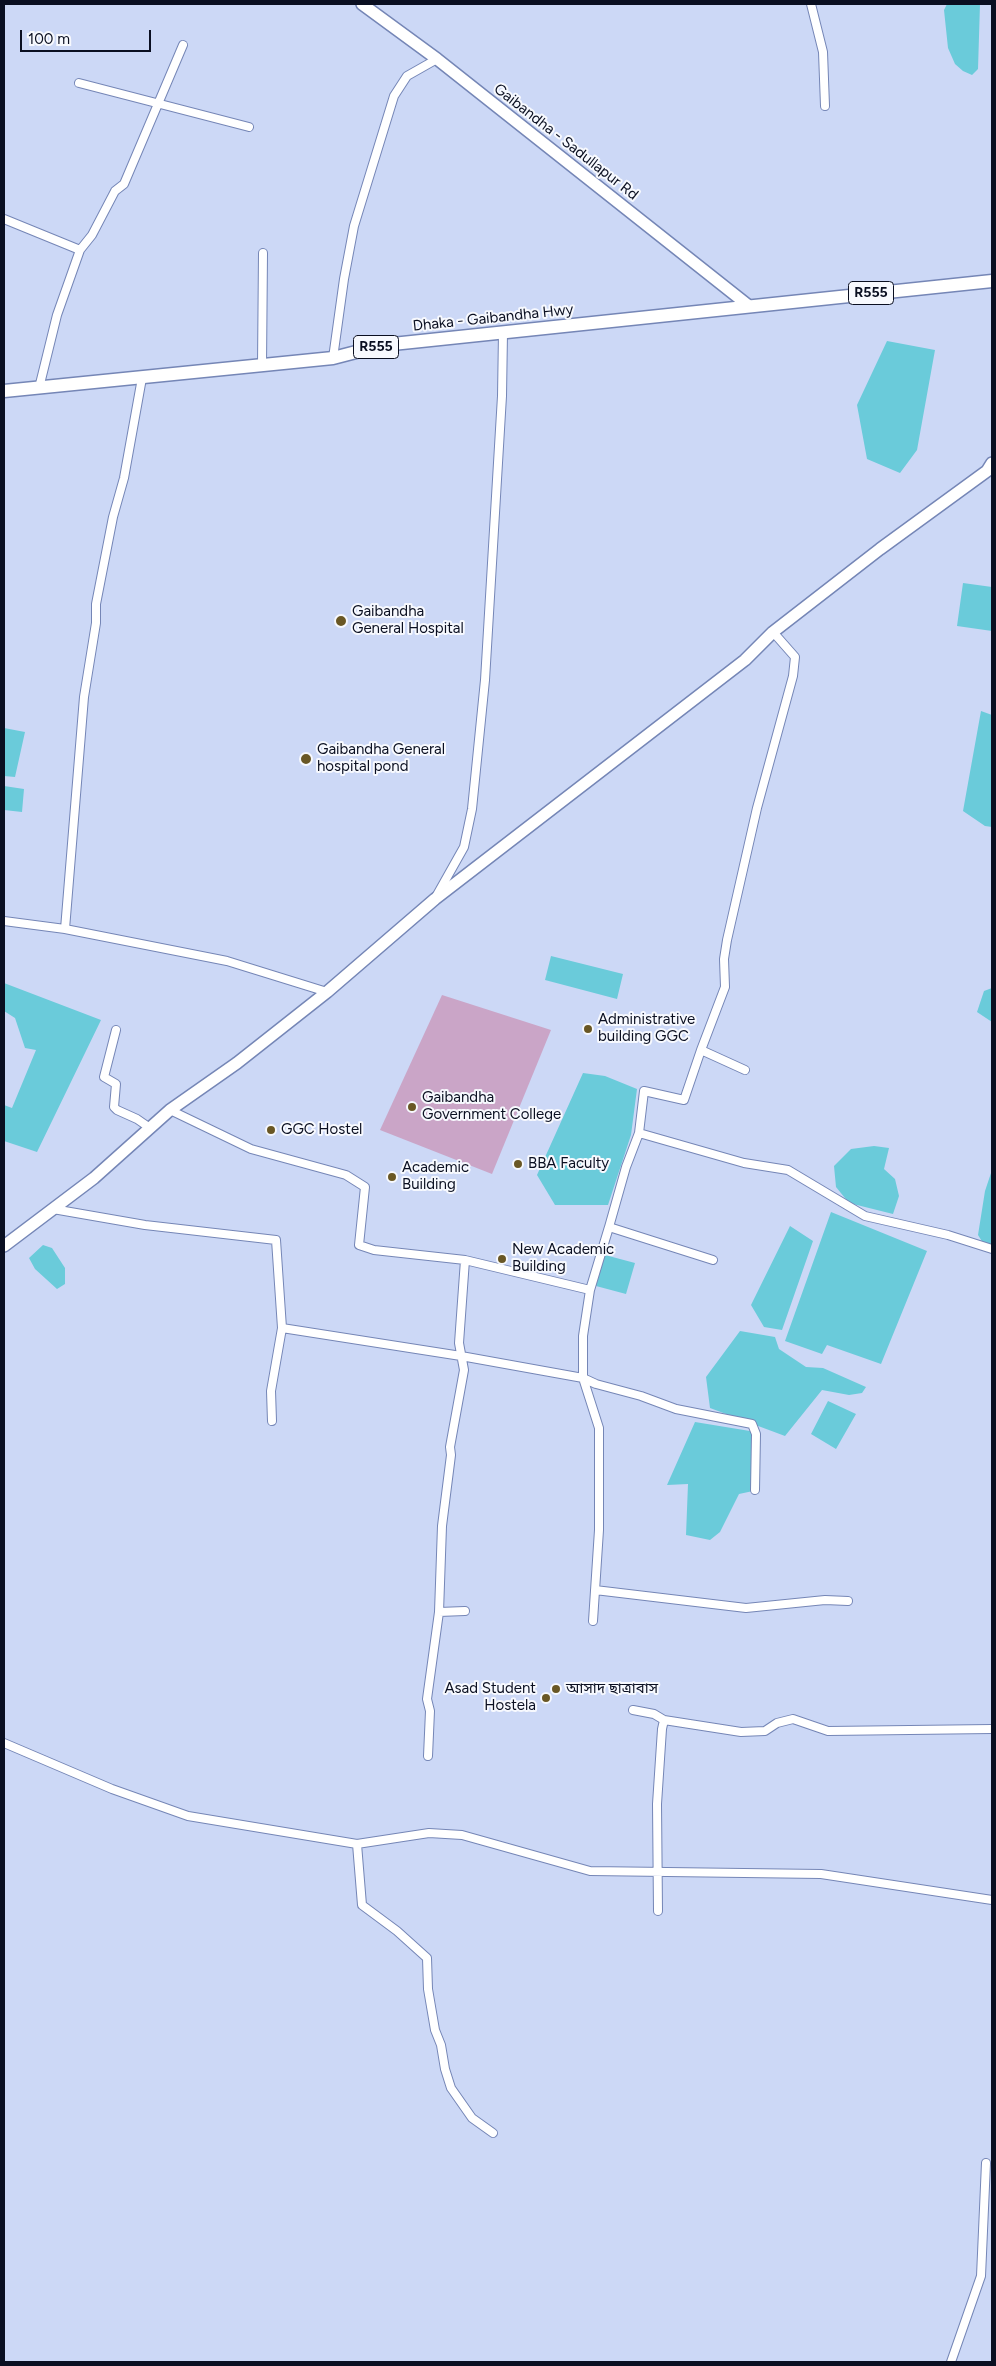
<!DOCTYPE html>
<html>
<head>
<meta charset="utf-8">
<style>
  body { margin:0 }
  #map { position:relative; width:996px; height:2366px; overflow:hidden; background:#ccd8f6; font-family:Figtree,sans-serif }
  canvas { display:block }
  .frame { position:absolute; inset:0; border:5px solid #0a0f21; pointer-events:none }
  .scale { position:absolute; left:20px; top:30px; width:131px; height:22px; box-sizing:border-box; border:2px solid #0a0f21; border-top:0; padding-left:6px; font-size:15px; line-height:18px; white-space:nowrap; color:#0a0f21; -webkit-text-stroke:4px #f7f9fe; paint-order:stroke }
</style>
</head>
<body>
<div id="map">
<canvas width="996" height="2366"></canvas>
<div class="frame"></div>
<div class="scale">100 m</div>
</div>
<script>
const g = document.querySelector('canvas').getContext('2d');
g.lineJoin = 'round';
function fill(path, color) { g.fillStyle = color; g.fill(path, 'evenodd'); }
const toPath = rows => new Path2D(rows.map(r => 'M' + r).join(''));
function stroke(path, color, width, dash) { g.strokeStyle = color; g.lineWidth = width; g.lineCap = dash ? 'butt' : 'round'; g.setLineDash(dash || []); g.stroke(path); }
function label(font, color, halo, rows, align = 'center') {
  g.font = font + ' Figtree,"Noto Sans Bengali",sans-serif'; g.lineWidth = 4; g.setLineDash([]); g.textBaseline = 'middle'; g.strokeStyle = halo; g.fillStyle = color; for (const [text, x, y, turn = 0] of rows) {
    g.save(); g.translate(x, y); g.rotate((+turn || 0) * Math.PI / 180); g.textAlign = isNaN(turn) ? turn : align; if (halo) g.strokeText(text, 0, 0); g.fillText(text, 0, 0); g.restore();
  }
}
fill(toPath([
  [442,995,551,1030,492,1174,380,1130]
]), '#caa5c7');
fill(toPath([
  [947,4,980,4,978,69,972,75,963,71,955,64,948,48,944,10],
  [887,341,935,350,917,450,900,473,867,459,857,405],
  [963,583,992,587,992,631,957,626],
  [981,711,992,715,992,827,985,826,963,811],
  [4,728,25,732,15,777,4,776],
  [4,786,24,789,22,812,4,810],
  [551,956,623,974,617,999,545,980],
  [4,983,101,1020,37,1152,4,1141,4,1105,12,1108,36,1050,25,1048,15,1018,4,1011],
  [992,988,992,1022,977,1012,984,991],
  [583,1073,605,1076,637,1089,631,1135,608,1205,555,1205,537,1175],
  [874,1146,889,1148,884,1169,895,1179,899,1196,893,1214,849,1203,836,1187,834,1166,851,1149],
  [992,1170,992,1245,983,1243,978,1235,985,1191],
  [831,1212,927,1251,881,1364,827,1345,822,1354,785,1341],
  [790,1226,813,1241,782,1330,764,1327,751,1305],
  [43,1245,52,1248,65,1268,65,1284,57,1289,35,1269,29,1258],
  [605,1255,635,1263,626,1294,596,1286],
  [740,1331,775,1337,779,1349,806,1367,823,1368,866,1387,862,1393,849,1395,822,1390,785,1436,710,1408,706,1377],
  [828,1401,856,1414,836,1449,811,1434],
  [695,1422,756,1432,753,1491,739,1494,720,1532,710,1540,686,1535,688,1484,667,1485]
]), '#6acbda');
const minor = toPath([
  [811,4,823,52,825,106],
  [79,83,249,127],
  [4,219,80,250],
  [333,358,344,279,354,226,394,96,407,76,437,59],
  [262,365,263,253],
  [39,388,57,315,80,250,92,235,115,191,124,184,183,45],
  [437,895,464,847,472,809,485,680,502,396,503,333],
  [4,921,65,929,227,961,327,992],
  [65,929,84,697,96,623,96,604,113,517,124,478,142,378],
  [116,1030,104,1077,116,1084,114,1107,117,1110,137,1119,150,1128],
  [745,1070,701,1050,725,987,724,959,727,940,757,808,793,676,795,657,773,632],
  [170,1110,251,1149,346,1175,365,1187,359,1245,374,1250,465,1260,590,1290],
  [639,1133,744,1163,788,1170,865,1216,948,1235,992,1249],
  [53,1209,145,1225,276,1240,282,1328,271,1391,272,1421],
  [609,1227,626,1167,639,1133,644,1091,684,1100,701,1050],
  [713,1260,609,1227,590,1290,583,1336,583,1378,596,1384,641,1396,676,1409,752,1424,756,1434,755,1490],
  [282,1328,461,1356,583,1378,599,1428,599,1530,593,1621],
  [595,1590,746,1608,825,1600,848,1601],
  [439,1612,465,1611],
  [633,1710,654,1714,664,1720,741,1732,765,1731,777,1723,793,1719,828,1731,992,1729],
  [4,1743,112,1789,188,1816,357,1844,429,1833,462,1835,590,1871,821,1874,992,1900],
  [428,1756,430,1711,427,1699,439,1612,442,1526,451,1455,450,1447,464,1370,459,1343,465,1260],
  [357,1844,362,1905,397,1931,427,1958,428,1989,435,2030,441,2045,445,2069,451,2088,472,2118,493,2133],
  [658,1911,657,1804,662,1729,664,1720],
  [951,2362,981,2276,986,2163]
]);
const secondary = toPath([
  [362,4,437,59,749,306],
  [4,1246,94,1178,170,1110,237,1063,327,992,435,899,745,660,773,632,880,549,987,471,992,463]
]);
const primary = toPath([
  [4,391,333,358,383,345,992,281]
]);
stroke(minor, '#7586b6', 10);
stroke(secondary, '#7586b6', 14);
stroke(primary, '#7586b6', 15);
stroke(minor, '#fff', 8);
stroke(secondary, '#fff', 11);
stroke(primary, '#fff', 12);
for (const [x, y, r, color] of [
  [341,621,6,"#695725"],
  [306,759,6,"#695725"],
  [588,1029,5,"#695725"],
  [412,1107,5,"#695725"],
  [271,1130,5,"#695725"],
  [518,1164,5,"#695725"],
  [392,1177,5,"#695725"],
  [502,1259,5,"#695725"],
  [556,1689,5,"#695725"],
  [546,1698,5,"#695725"]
]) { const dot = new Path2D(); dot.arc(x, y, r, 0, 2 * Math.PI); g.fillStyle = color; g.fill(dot); stroke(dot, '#f7f9fe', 2); }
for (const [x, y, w] of [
  [871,293,45],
  [376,347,45]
]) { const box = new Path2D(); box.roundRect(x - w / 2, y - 11.5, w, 23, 4); g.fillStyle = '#f7f9fe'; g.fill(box); stroke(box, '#0a0f21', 1); }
label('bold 14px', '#0a0f21', null, [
  ["R555",871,293],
  ["R555",376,347]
]);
label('15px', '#0a0f21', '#f7f9fe', [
  ["Gaibandha - Sadullapur Rd",566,142,38],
  ["Dhaka - Gaibandha Hwy",493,318,-6]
]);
label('15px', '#0a0f21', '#f7f9fe', [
  ["Gaibandha",352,612],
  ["General Hospital",352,629],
  ["Gaibandha General",317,750],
  ["hospital pond",317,767],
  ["Administrative",598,1020],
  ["building GGC",598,1037],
  ["Gaibandha",422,1098],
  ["Government College",422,1115],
  ["GGC Hostel",281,1130],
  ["BBA Faculty",528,1164],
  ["Academic",402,1168],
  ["Building",402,1185],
  ["New Academic",512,1250],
  ["Building",512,1267],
  ["Asad Student",536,1689,"right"],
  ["Hostela",536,1706,"right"],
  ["আসাদ ছাত্রাবাস",566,1689]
], 'left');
</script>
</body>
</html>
